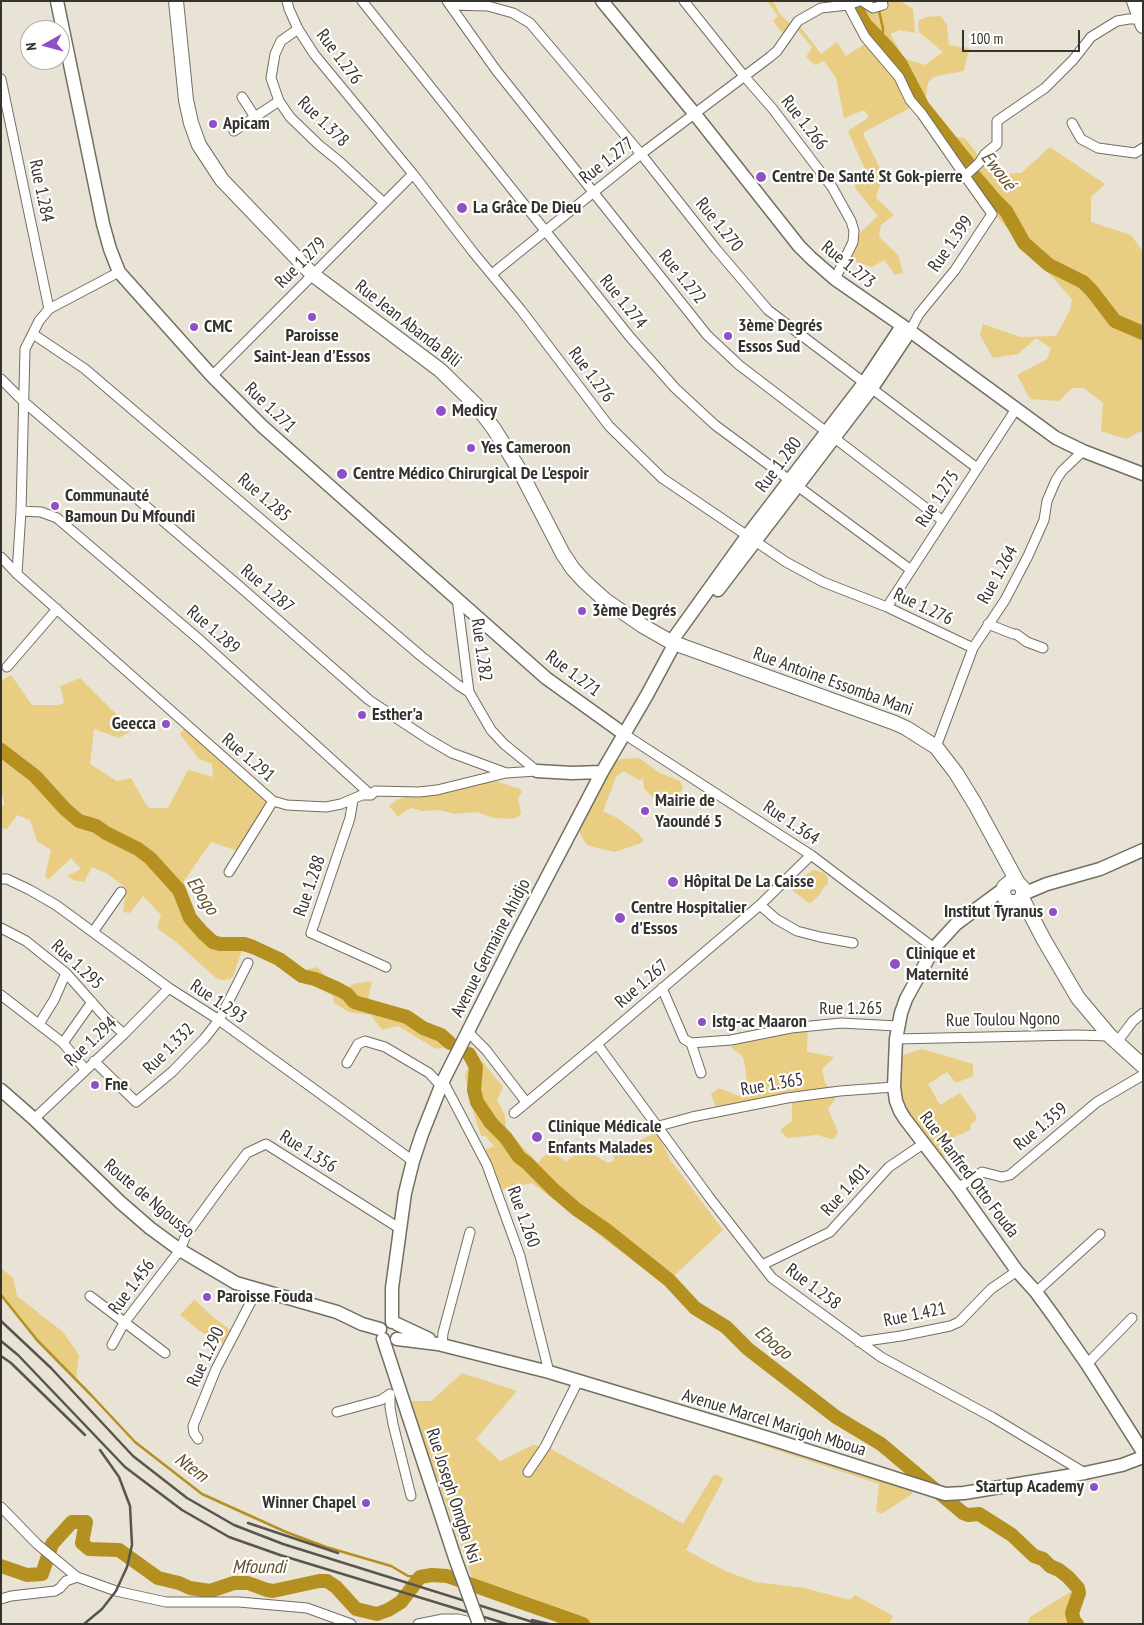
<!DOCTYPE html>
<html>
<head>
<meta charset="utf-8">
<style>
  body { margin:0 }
  #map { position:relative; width:1144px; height:1625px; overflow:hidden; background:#e8e3d5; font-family:"PT Sans Narrow",sans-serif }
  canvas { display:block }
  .frame { position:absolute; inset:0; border:2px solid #35332e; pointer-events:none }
  .north { position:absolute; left:20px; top:20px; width:50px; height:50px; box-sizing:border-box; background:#fff; border:1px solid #aeadab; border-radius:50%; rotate:263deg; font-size:14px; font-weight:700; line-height:20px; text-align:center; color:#35332e }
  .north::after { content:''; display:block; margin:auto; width:18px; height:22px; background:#8f50c6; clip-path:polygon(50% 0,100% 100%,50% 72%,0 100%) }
  .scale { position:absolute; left:962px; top:30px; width:118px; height:22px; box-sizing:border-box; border:2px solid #35332e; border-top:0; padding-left:6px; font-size:15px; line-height:18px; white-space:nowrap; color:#35332e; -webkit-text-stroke:4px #fff; paint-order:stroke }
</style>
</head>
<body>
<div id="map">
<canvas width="1144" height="1625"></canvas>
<div class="frame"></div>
<div class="north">N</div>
<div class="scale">100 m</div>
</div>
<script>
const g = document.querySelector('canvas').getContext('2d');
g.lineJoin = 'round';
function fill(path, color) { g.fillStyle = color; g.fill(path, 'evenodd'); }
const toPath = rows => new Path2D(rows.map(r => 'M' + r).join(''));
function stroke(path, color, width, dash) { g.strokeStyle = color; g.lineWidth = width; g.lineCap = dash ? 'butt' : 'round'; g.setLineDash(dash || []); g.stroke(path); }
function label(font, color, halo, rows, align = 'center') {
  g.font = font + ' "PT Sans Narrow",sans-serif'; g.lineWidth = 4.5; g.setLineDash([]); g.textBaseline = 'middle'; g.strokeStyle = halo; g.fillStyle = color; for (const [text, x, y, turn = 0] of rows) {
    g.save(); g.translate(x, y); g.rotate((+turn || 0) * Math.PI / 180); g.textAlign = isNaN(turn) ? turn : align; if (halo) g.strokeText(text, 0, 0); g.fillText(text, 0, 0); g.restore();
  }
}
fill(toPath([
  [767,1,773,1,780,14,791,25,796,21,821,54,837,42,846,56,869,41,849,2,824,5,823,1,900,1,913,9,915,33,900,30,890,34,905,59,925,65,943,52,919,32,918,21,926,17,941,16,947,25,949,45,969,48,964,71,933,77,928,83,925,104,952,137,965,138,993,175,1021,173,1050,147,1105,184,1091,197,1091,222,1131,235,1143,252,1143,433,1141,431,1126,439,1101,431,1103,403,1084,388,1072,388,1059,401,1030,399,1017,375,1047,359,1051,348,1036,338,1018,354,993,358,980,335,983,324,1020,337,1056,336,1070,310,1072,299,997,217,992,208,912,107,864,132,864,136,883,174,876,198,894,215,881,225,879,235,880,238,898,255,903,273,895,275,884,260,872,267,853,261,850,268,845,271,860,233,878,216,855,188,856,177,867,174,848,131,869,117,864,110,844,118,836,78,824,61,815,65,806,57,812,47,797,29,784,35,773,21,778,16],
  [11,675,32,705,57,705,64,703,60,686,80,678,114,712,134,729,119,738,94,729,90,764,117,781,131,778,147,806,150,808,168,808,188,770,213,777,212,764,199,759,180,734,184,729,190,733,271,802,272,813,270,816,238,851,211,842,184,881,188,904,214,940,252,942,267,948,302,971,317,967,332,983,348,988,353,984,372,981,368,998,412,1019,436,1028,447,1047,436,1049,398,1026,382,1030,371,1015,349,1012,334,1003,333,996,254,952,242,951,233,976,230,979,223,980,216,978,176,942,157,928,161,915,143,896,130,913,123,912,126,888,108,874,92,867,84,882,73,880,67,876,81,869,71,858,48,880,45,876,51,850,37,841,30,820,17,815,7,829,1,828,1,807,4,805,4,802,1,789,1,681],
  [639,758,660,773,680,781,683,787,682,790,671,804,667,804,667,800,655,799,644,789,643,779,639,780,624,771,616,777,603,811,619,819,639,834,643,840,641,843,615,852,589,846,584,841,576,825,606,775,618,760,621,759],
  [496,781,520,789,522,792,518,799,521,813,519,816,512,819,494,818,477,812,455,814,440,810,422,811,412,808,405,811,398,817,389,806,395,801,408,796,409,797,437,795,450,789],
  [814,870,824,873,828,878,828,884,824,887,819,895,812,902,809,903,792,890,806,875],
  [798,1021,808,1023,807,1052,834,1057,822,1069,825,1083,837,1096,828,1109,838,1132,835,1138,831,1139,817,1135,788,1138,782,1133,781,1129,792,1121,792,1102,785,1094,716,1107,711,1094,719,1088,739,1096,748,1090,744,1060,742,1056,731,1047,734,1044,767,1028,791,1028,794,1022],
  [922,1049,973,1064,973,1076,956,1083,947,1072,928,1084,940,1105,960,1093,976,1115,976,1120,971,1124,970,1130,950,1139,954,1151,941,1160,903,1112,898,1093,900,1056],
  [473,1050,503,1087,497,1100,505,1115,506,1130,538,1163,550,1149,566,1162,582,1148,608,1163,615,1160,612,1154,657,1132,671,1161,723,1230,664,1285,532,1183,502,1190,485,1150,494,1146,485,1136,481,1136,474,1114,465,1076],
  [1,1268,13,1278,17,1296,63,1332,79,1355,76,1379,37,1340,1,1295],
  [193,1298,213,1317,232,1331,224,1344,200,1331,180,1315,194,1300],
  [462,1373,517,1391,476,1439,500,1461,533,1445,548,1447,683,1524,714,1474,724,1478,686,1550,725,1571,755,1582,804,1588,850,1600,855,1595,893,1616,889,1624,583,1624,475,1586,410,1401,431,1401],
  [628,1401,918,1482,911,1495,881,1514,876,1511,879,1484],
  [1070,1592,1076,1594,1073,1601,1070,1615,1073,1624,1027,1624,1030,1617]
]), '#e9cd82');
stroke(toPath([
  [877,1,883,29,882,41],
  [1,1295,37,1340,92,1396,135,1442,202,1494,286,1532,326,1547,391,1566,408,1576,420,1577]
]), '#b49020', 2.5);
stroke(toPath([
  [852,1,865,24,888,48,900,63,923,107,968,163,971,172,996,201,1006,211,1024,243,1049,265,1083,282,1092,291,1115,321,1143,333],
  [1,750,35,776,65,809,79,821,96,826,106,833,138,849,150,858,179,890,190,918,203,933,213,942,220,944,244,944,253,947,279,959,302,976,315,979,338,989,347,994,354,1002,407,1017,423,1028,441,1035,450,1043],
  [469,1054,476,1067,474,1090,477,1102,491,1123,506,1138,519,1157,527,1163,554,1190,576,1209,605,1229,669,1280,695,1308,726,1327,748,1349,836,1417,881,1444,963,1513,968,1515,979,1514,1012,1535,1034,1556,1043,1559,1050,1566,1059,1570,1068,1577,1078,1588,1079,1593,1072,1613,1074,1621,1077,1624],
  [1,1566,27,1575,42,1574,52,1544,72,1522,86,1522,82,1543,89,1549,119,1550,158,1578,179,1583,190,1588,210,1591,234,1583,248,1583,267,1590,273,1591,319,1581,327,1581,336,1587,356,1609,377,1614,388,1610,401,1602,420,1577,432,1575,447,1576,583,1624]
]), '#b49020', 14);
const street = toPath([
  [287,1,289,9,298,29,314,54,413,174,473,252,521,310,609,426,662,478,786,562,823,582,887,607,973,648],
  [362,1,630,337,675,388,715,425,911,570],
  [447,1,496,70,707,335,739,365,943,521],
  [684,1,744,76,772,108,832,187,851,221,854,231,853,242,835,279],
  [862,1,873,8,883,5,882,1],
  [450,5,488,6,513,13,530,23,641,154,716,249,768,310,977,468],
  [848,5,865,37,899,77,910,100,922,114,965,176],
  [298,29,281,41,275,54,271,78,279,101,290,117,319,145,340,162,384,203],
  [1,79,49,309],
  [242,97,255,117],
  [1072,123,1081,139,1098,148,1135,153,1143,148],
  [234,131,279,101],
  [492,274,641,154,770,57,777,51,798,21,821,8,848,5,859,1],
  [910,331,919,314,955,270,992,214,965,176,979,163,985,154,997,144,997,121,1045,88,1073,60,1091,37,1117,21,1129,19,1140,19],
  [33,334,85,369,421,656,458,685,469,692],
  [212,376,413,174],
  [1,379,24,402,238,585,369,700,428,739,452,753,506,773],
  [21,511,41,512,57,518,201,641,371,795],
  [1,557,17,574,273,801,287,805,326,807,341,804,362,795,371,795,375,791,419,792,437,790,506,773,537,771],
  [17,574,21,511,25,349,39,321,49,309,119,272],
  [457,598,469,692,491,730,504,744,537,771],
  [887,607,1016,409],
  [988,624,1013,634,1016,634,1027,642,1043,648],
  [7,667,57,609],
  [624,734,811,855,934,948],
  [936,747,973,648,1005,600,1028,556,1044,520,1047,501,1056,480,1062,471,1083,451],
  [353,800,350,818,311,933,386,967],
  [229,872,273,801],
  [1,879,7,879,30,890,56,905,169,988,219,1020,413,1161],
  [760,905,776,919,797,931,820,937,853,943],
  [1,928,26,941,66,973,105,1017,124,1034],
  [93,932,121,892],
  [662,988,684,1039,691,1043,731,1040,791,1028,841,1023,897,1026],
  [1,995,63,1043,85,1069],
  [39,1024,54,1000,66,973],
  [468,1032,486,1050,526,1102],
  [896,1039,1076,1035,1110,1036],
  [1117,1042,1133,1021,1143,1013],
  [63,1043,92,1002],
  [691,1043,701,1073],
  [597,1044,709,1197,772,1278,881,1357,992,1417,1085,1473],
  [94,1061,136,1102,172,1072,204,1039,219,1020,248,963],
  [347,1063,358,1044,365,1041,385,1047,429,1073,441,1086],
  [443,1081,487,1165,520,1256,549,1372],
  [514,1113,597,1044,760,905,811,855],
  [34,1119,124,1034,169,988],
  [659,1126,692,1117,787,1098,840,1091,894,1087],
  [958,1188,982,1172,1002,1177,1010,1175,1097,1102,1143,1075],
  [762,1265,830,1232,889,1167,923,1144],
  [1036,1292,1100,1234],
  [90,1296,165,1353],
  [859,1342,901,1336,950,1326,959,1322,991,1289,1017,1271],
  [112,1345,124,1323,180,1250,186,1235,221,1187,247,1153,266,1144,399,1228],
  [442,1345,443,1333,470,1232],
  [1087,1364,1132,1318],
  [390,1394,390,1407,393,1424,411,1496],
  [337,1412,381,1400,390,1394],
  [198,1439,194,1433,193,1426,216,1369,257,1290],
  [528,1472,545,1447,578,1381],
  [1,1507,37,1544,77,1577,116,1591,166,1602,239,1602,307,1608,351,1624],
  [1,1599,11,1596,55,1591,60,1588,66,1581,77,1577],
  [418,1624,443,1619,458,1619,479,1624]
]);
const secondary = toPath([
  [57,1,103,224,110,249,119,272,212,376,262,426,546,678,624,734],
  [602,1,694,113,799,246,811,258,835,279,910,331,1056,438,1083,451,1143,474],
  [718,590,872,388,910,331],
  [671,642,747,536,864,383,902,326],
  [537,771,572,773,602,772],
  [1002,890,956,924,934,948,906,999,901,1013,896,1039,894,1087,896,1101,900,1111,905,1119,958,1188,1017,1271,1036,1292,1055,1318,1087,1364,1143,1452],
  [1023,894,1047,884,1100,869,1143,850],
  [1,1090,34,1119,120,1202,150,1228,180,1250,236,1283,337,1312,362,1324,380,1329],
  [392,1322,392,1288,405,1193,413,1161,422,1134,443,1081,513,942,602,772,647,695,675,643],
  [397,1324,429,1339],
  [383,1339,455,1558],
  [397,1339,438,1344,549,1372,768,1438,945,1494,964,1493,1085,1473,1122,1465,1143,1457]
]);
const primary = toPath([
  [176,1,186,100,191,123,199,145,222,180,312,274,440,370,476,405,494,429,520,471,563,554,573,569,585,582,605,600,643,626,671,642,895,723,906,728,936,747,956,773,975,804,1018,883,1023,888,1023,894,1020,901,1016,902,1009,902,1006,900,1003,894,1004,887,1010,882,1018,883],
  [1134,1,1143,26],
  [1022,898,1044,940,1078,998,1110,1036,1143,1066]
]);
stroke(street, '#736e62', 11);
stroke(secondary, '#736e62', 15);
stroke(primary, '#736e62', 16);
stroke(street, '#fff', 9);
stroke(secondary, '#fff', 12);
stroke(primary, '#fff', 14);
stroke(toPath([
  [1,1321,51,1368,133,1456,187,1498,234,1525,283,1544,539,1624],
  [1,1341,18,1355,125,1467,182,1510,229,1537,280,1555,507,1624],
  [1,1356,11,1363,85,1435],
  [248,1523,338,1553],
  [532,1620,549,1624],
  [84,1624,102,1609,116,1591,127,1567,132,1545,130,1506,119,1477,100,1450]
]), '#57554e', 2.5);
const secondaryBridge = toPath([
  [455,1558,479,1624]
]);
stroke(secondaryBridge, '#736e62', 15, []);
stroke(secondaryBridge, '#fff', 12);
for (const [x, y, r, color] of [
  [213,124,5,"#8f50c6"],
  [761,177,6,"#8f50c6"],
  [462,208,6,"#8f50c6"],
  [312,317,5,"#8f50c6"],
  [194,327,5,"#8f50c6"],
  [728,336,5,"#8f50c6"],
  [441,411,6,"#8f50c6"],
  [471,448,5,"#8f50c6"],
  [342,474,6,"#8f50c6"],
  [55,506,5,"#8f50c6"],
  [582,611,5,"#8f50c6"],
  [362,715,5,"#8f50c6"],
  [166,724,5,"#8f50c6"],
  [645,811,5,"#8f50c6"],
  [673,882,6,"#8f50c6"],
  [1053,912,5,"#8f50c6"],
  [620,918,6,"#8f50c6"],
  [895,964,6,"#8f50c6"],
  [702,1022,5,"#8f50c6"],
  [95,1085,5,"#8f50c6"],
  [537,1137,6,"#8f50c6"],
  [207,1297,5,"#8f50c6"],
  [1094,1487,5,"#8f50c6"],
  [366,1503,5,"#8f50c6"]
]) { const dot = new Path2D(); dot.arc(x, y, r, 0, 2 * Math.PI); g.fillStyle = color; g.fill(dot); stroke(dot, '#fff', 2); }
label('18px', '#35332e', '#fff', [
  ["Rue 1.276",339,57,53],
  ["Rue 1.378",323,122,44],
  ["Rue 1.266",804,123,52],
  ["Rue 1.277",607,161,-38],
  ["Rue 1.284",41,191,78],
  ["Rue 1.270",719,225,51],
  ["Rue 1.399",951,244,-55],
  ["Rue 1.279",301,263,-45],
  ["Rue 1.273",848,265,39],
  ["Rue 1.272",682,277,51],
  ["Rue 1.274",623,302,51],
  ["Rue Jean Abanda Bili",408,324,38],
  ["Rue 1.276",591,375,53],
  ["Rue 1.271",270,408,44],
  ["Rue 1.280",779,465,-53],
  ["Rue 1.285",264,498,41],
  ["Rue 1.275",938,499,-57],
  ["Rue 1.264",998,575,-61],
  ["Rue 1.287",267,589,41],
  ["Rue 1.276",923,607,25],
  ["Rue 1.289",213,630,41],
  ["Rue 1.282",481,650,82],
  ["Rue 1.271",573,674,37],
  ["Rue Antoine Essomba Mani",833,682,20],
  ["Rue 1.291",248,758,41],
  ["Rue 1.364",791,823,34],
  ["Rue 1.288",310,886,-71],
  ["Avenue Germaine Ahidjo",491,948,-63],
  ["Rue 1.295",77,965,43],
  ["Rue 1.267",642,984,-41],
  ["Rue 1.293",218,1002,34],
  ["Rue 1.265",851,1009],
  ["Rue Toulou Ngono",1003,1020,-1],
  ["Rue 1.294",91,1042,-43],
  ["Rue 1.332",169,1049,-45],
  ["Rue 1.365",772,1085,-10],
  ["Rue 1.359",1041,1127,-40],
  ["Rue 1.356",308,1152,32],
  ["Rue Manfred Otto Fouda",969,1175,53],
  ["Rue 1.401",846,1190,-48],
  ["Route de Ngousso",149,1199,40],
  ["Rue 1.260",523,1217,70],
  ["Rue 1.456",132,1287,-53],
  ["Rue 1.258",813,1287,37],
  ["Rue 1.421",915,1315,-12],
  ["Rue 1.290",206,1357,-65],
  ["Avenue Marcel Marigoh Mboua",774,1423,17],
  ["Rue Joseph Omgba Nsi",453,1496,72]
]);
label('bold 18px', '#35332e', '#fff', [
  ["Apicam",223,124],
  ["Centre De Santé St Gok-pierre",772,177],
  ["La Grâce De Dieu",473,208],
  ["3ème Degrés",738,326],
  ["Essos Sud",738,347],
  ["CMC",204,327],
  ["Paroisse",312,336,"center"],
  ["Saint-Jean d'Essos",312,357,"center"],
  ["Medicy",452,411],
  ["Yes Cameroon",481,448],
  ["Centre Médico Chirurgical De L'espoir",353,474],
  ["Communauté",65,496],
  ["Bamoun Du Mfoundi",65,517],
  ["3ème Degrés",592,611],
  ["Esther'a",372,715],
  ["Geecca",156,724,"right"],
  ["Mairie de",655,801],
  ["Yaoundé 5",655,822],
  ["Hôpital De La Caisse",684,882],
  ["Centre Hospitalier",631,908],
  ["d'Essos",631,929],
  ["Institut Tyranus",1043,912,"right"],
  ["Clinique et",906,954],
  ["Maternité",906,975],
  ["Istg-ac Maaron",712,1022],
  ["Fne",105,1085],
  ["Clinique Médicale",548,1127],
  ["Enfants Malades",548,1148],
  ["Paroisse Fouda",217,1297],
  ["Startup Academy",1084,1487,"right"],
  ["Winner Chapel",356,1503,"right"]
], 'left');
label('italic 19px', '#615127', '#fff', [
  ["Ewoué",998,171,52],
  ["Ebogo",202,896,57],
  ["Ebogo",773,1343,40],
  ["Ntem",191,1468,37],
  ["Mfoundi",259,1568]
]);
</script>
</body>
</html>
